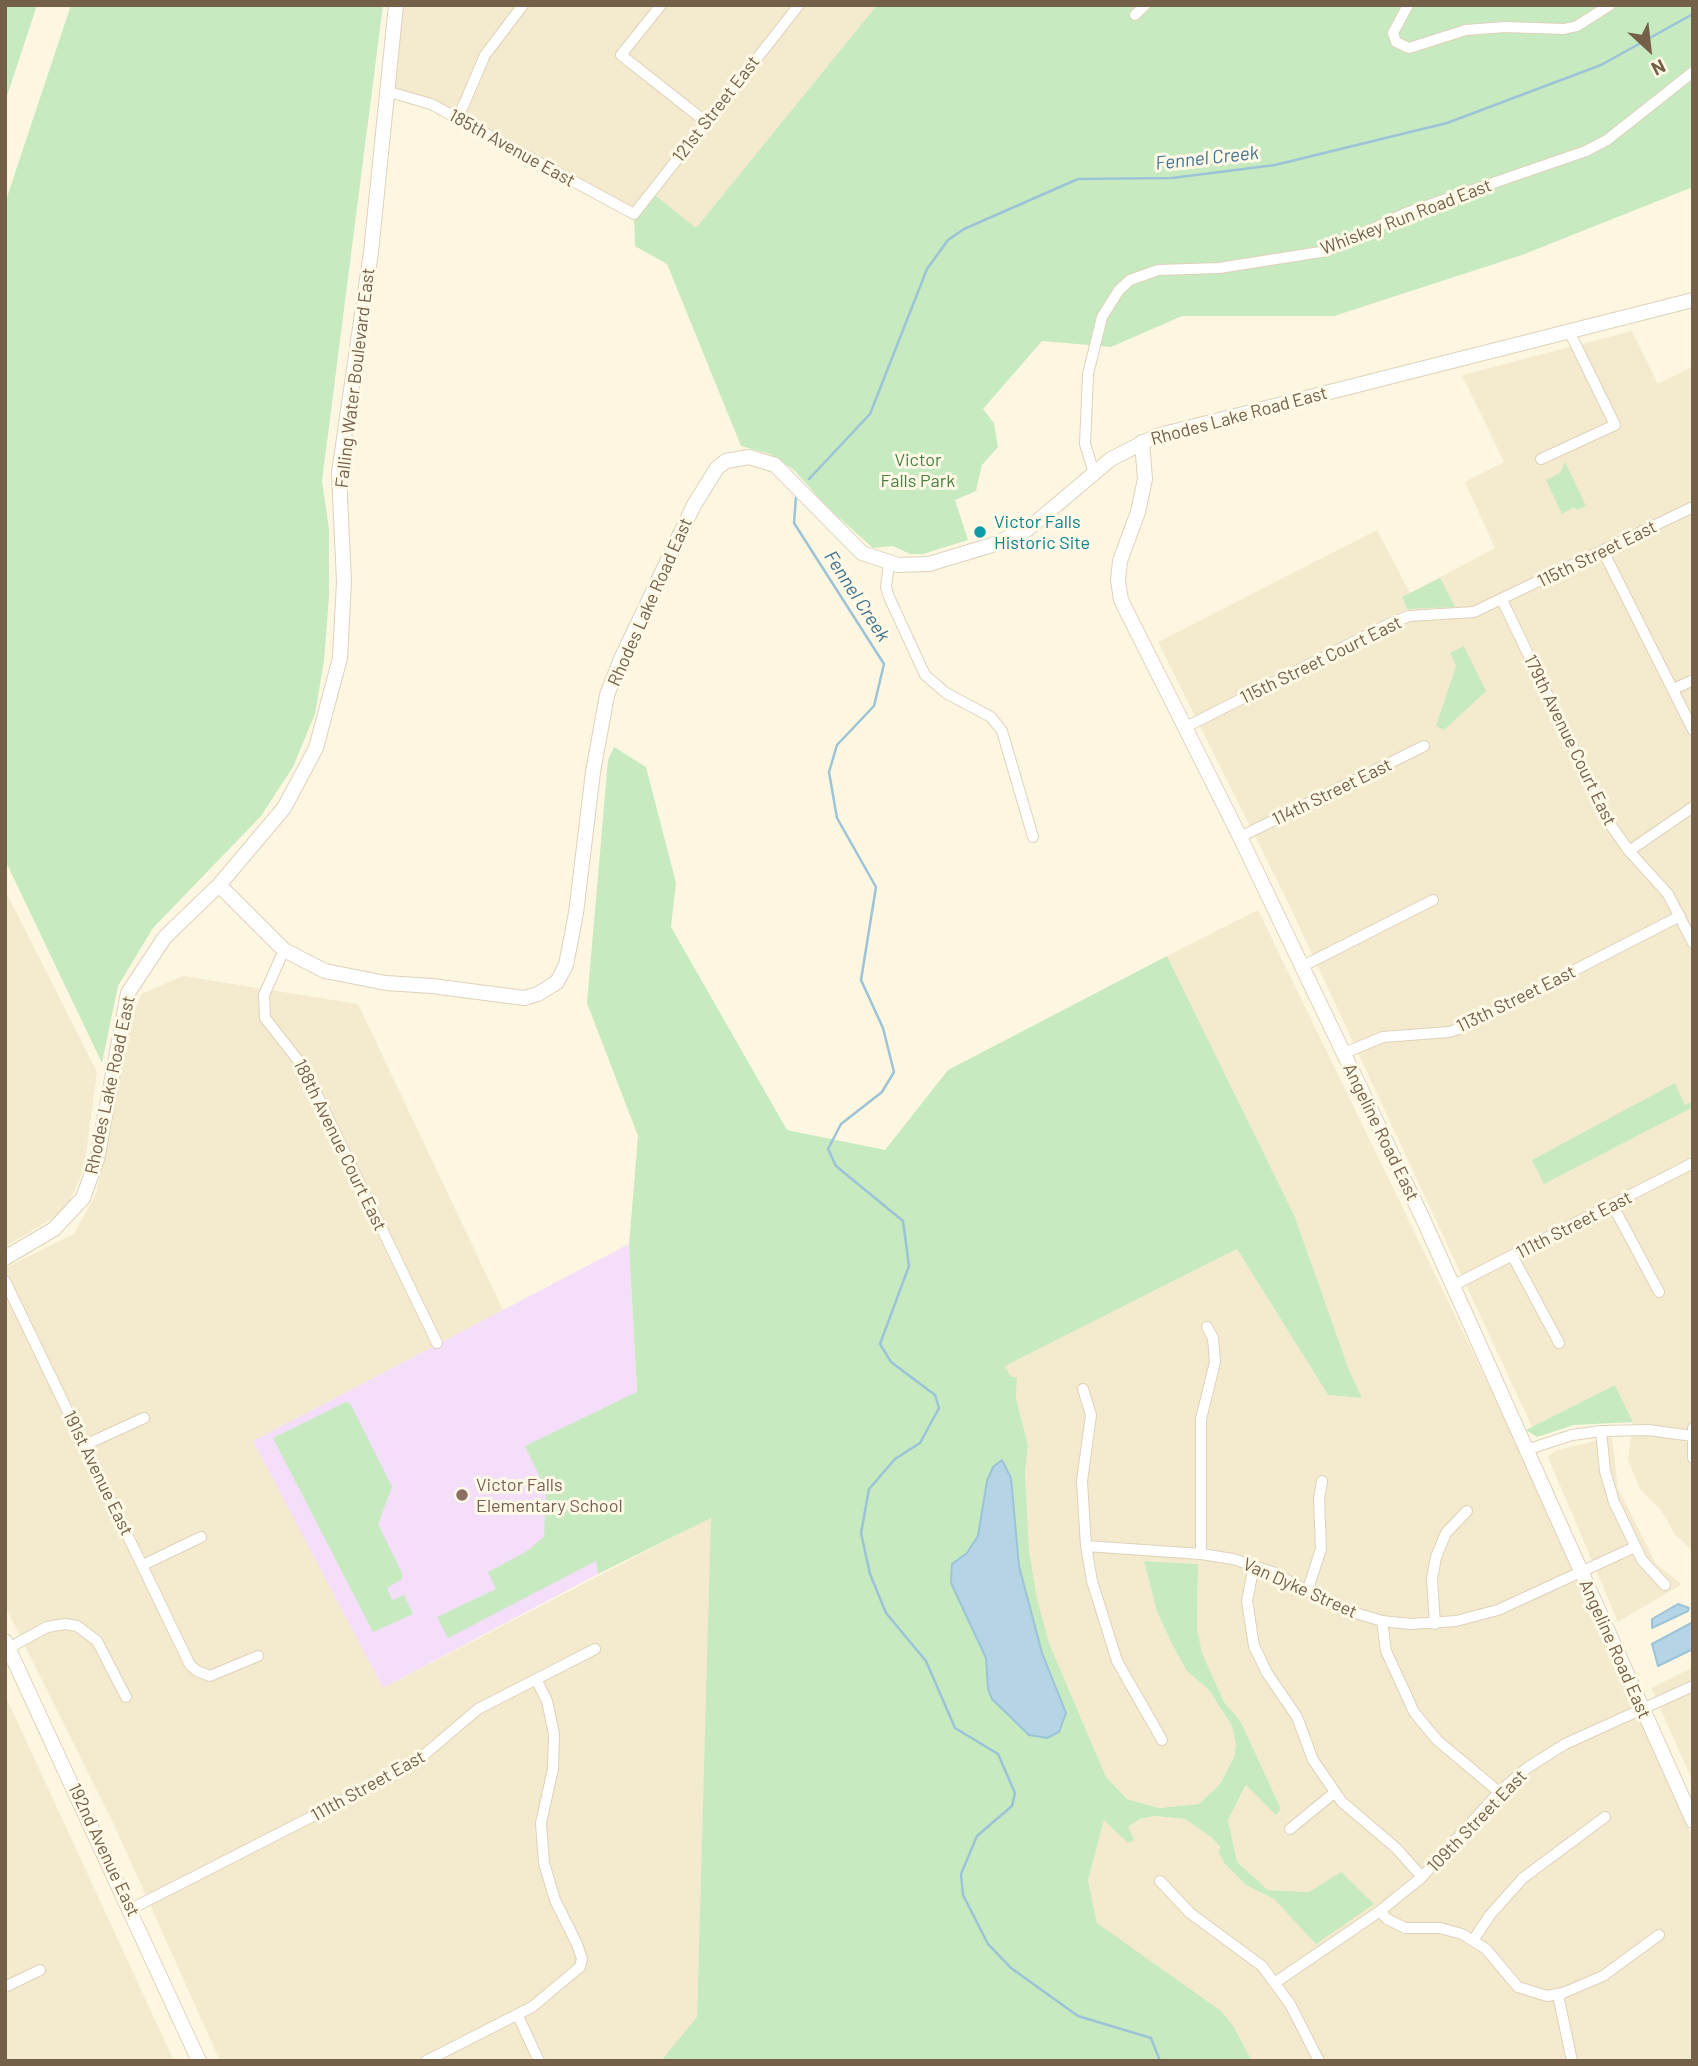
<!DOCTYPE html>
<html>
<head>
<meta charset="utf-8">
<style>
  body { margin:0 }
  #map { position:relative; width:1698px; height:2066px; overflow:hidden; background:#fdf7e1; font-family:Barlow,sans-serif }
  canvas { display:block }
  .frame { position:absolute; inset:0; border:7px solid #746048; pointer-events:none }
  .north { position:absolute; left:1614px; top:14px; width:70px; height:70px; -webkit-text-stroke:5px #fffae8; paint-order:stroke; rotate:153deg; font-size:19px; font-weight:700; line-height:28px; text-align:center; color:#746048 }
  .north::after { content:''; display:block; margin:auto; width:24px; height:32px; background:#746048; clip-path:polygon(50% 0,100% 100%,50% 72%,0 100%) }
</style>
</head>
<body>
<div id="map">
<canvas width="1698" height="2066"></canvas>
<div class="frame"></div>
<div class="north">N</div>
</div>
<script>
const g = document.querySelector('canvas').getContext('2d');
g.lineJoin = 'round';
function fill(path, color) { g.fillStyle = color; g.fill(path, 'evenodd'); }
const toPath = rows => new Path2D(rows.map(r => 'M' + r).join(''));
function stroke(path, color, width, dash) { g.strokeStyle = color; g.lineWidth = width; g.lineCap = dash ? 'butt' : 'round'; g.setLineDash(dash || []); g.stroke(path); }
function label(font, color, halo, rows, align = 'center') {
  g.font = font + ' Barlow,sans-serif'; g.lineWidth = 6; g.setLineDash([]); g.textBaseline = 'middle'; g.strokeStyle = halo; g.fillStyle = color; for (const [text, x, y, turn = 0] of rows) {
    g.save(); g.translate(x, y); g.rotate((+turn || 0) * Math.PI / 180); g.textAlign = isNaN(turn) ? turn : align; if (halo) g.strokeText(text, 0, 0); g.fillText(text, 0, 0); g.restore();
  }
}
fill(toPath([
  [396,5,877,5,667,264,635,246,634,214,431,104,386,91],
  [1632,331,1658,384,1693,366,1693,1551,1675,1535,1661,1510,1640,1489,1628,1460,1633,1422,1615,1385,1532,1427,1286,898,1158,642,1377,530,1410,593,1495,548,1465,482,1504,462,1462,375],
  [5,890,97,1072,84,1169,69,1203,56,1216,5,1247],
  [1258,910,1518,1445,1693,1839,1693,2061,1252,2061,1234,2027,1097,1923,1088,1880,1104,1819,1128,1827,1140,1819,1155,1816,1185,1819,1211,1837,1221,1849,1225,1864,1246,1885,1274,1899,1286,1911,1309,1892,1268,1890,1237,1862,1228,1820,1247,1785,1276,1814,1281,1809,1241,1722,1224,1702,1202,1653,1197,1628,1198,1564,1144,1561,1157,1612,1173,1646,1186,1670,1209,1690,1232,1726,1236,1745,1234,1757,1220,1784,1199,1804,1159,1808,1127,1799,1106,1777,1049,1643,1037,1598,1029,1550,1025,1472,1028,1445,1016,1398,1017,1378,1011,1378,1005,1366,1237,1249,1328,1395,1362,1398,1349,1370,1295,1217,1167,956],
  [183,976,358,1004,503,1310,254,1441,383,1688,712,1517,697,2017,719,2061,220,2061,116,1829,5,1606,5,1268,74,1234,96,1194,130,1025,141,994],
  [1612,1437,1618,1488,1656,1564,1682,1584,1618,1622,1548,1457,1557,1450],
  [1693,1667,1693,1782,1651,1688],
  [5,1695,174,2061,5,2061]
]), '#f4ebcf');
fill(toPath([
  [629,1244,645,1549,383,1688,253,1441]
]), '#f4def9');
fill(toPath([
  [5,5,37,5,5,102],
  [71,5,383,5,322,481,329,529,329,597,324,661,315,714,293,767,261,816,153,928,118,986,102,1063,5,860,5,203],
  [877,5,1693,5,1693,187,1522,255,1334,316,1182,316,1111,347,1042,341,983,409,994,423,998,447,982,465,976,491,955,500,968,540,923,554,910,554,893,546,873,548,827,507,794,470,770,454,741,446,667,264,635,246,634,214,651,192,696,228],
  [1565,462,1586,506,1577,510,1574,507,1562,514,1546,480,1560,473],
  [1440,578,1455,607,1407,609,1402,597],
  [1464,646,1486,691,1444,730,1436,726,1456,666,1450,653],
  [614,747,646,767,676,883,671,927,787,1130,885,1150,948,1070,1167,956,1295,1217,1349,1370,1362,1398,1328,1395,1237,1249,1005,1366,1011,1377,1017,1377,1016,1398,1028,1445,1025,1472,1029,1550,1037,1598,1049,1643,1106,1777,1127,1799,1159,1808,1199,1804,1220,1784,1234,1757,1236,1745,1232,1726,1209,1690,1186,1670,1173,1646,1157,1612,1144,1561,1198,1564,1197,1628,1202,1653,1224,1702,1241,1722,1281,1809,1276,1815,1246,1785,1228,1820,1237,1862,1268,1890,1309,1892,1341,1872,1374,1904,1316,1944,1274,1899,1246,1885,1225,1864,1218,1851,1221,1848,1211,1837,1185,1819,1155,1816,1140,1819,1128,1827,1134,1840,1128,1843,1104,1820,1088,1880,1097,1923,1221,2011,1234,2027,1252,2061,661,2061,697,2017,711,1518,598,1574,596,1561,448,1638,437,1617,496,1589,488,1572,526,1552,544,1537,546,1490,525,1446,637,1392,629,1245,638,1136,587,1003,608,760],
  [1675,1083,1685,1105,1693,1101,1693,1107,1544,1184,1532,1160],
  [1615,1385,1633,1422,1574,1425,1537,1437,1526,1430],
  [346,1402,350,1403,392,1487,378,1524,402,1573,402,1579,387,1588,392,1600,404,1595,413,1614,373,1632,273,1438]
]), '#c8eac0');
const water = toPath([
  [1002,1460,1011,1478,1019,1566,1042,1653,1066,1713,1059,1732,1047,1738,1029,1735,992,1699,988,1689,986,1658,951,1583,952,1564,967,1553,978,1536,987,1481,993,1467,1002,1460],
  [1678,1604,1689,1608,1688,1611,1652,1628,1652,1619,1678,1604],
  [1693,1622,1693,1649,1658,1666,1652,1644,1693,1622]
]);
fill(water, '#b5d5e6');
stroke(water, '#9cc3d8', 2);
stroke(toPath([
  [809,479,870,414,927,269,948,240,964,229,1078,179,1172,178,1275,165,1447,123,1601,65,1693,14],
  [796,497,794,523,884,664,874,706,837,745,829,772,837,818,876,887,861,980,883,1028,894,1072,882,1092,841,1124,828,1149,836,1166,903,1221,909,1266,880,1344,891,1362,935,1395,939,1408,920,1443,895,1459,869,1489,861,1533,870,1574,886,1613,926,1661,955,1728,998,1754,1015,1793,1012,1806,977,1836,961,1874,963,1895,988,1944,1011,1968,1078,2016,1151,2038,1160,2061]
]), '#9cc3d8', 2.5);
const minor = toPath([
  [661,5,621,55,706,122],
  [1408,5,1393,33,1396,42,1409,48,1466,30,1505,27,1564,29,1577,26,1610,5],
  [1135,15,1145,5],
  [386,91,431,104,634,214,799,5],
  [458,118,485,55,523,5],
  [1541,459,1615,425,1569,331],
  [1094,473,1085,444,1088,374,1102,317,1119,290,1130,280,1158,270,1219,268,1327,251,1406,213,1586,151,1607,140,1693,72],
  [1603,551,1693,730],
  [889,563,886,587,889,597,925,675,946,693,991,717,1002,731,1033,837],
  [1502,600,1610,824,1629,851,1668,894,1693,943],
  [1674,689,1693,680],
  [1184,728,1389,624,1409,616,1474,612,1693,507],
  [1240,837,1424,746],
  [1629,851,1693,807],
  [284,950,264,995,265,1018,304,1068,437,1343],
  [1301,967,1433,900],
  [1344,1053,1383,1037,1449,1032,1464,1027,1680,916],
  [1613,1206,1659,1292],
  [1513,1257,1559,1343],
  [5,1281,190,1665,197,1671,210,1676,258,1656],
  [1454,1285,1693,1163],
  [1083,1389,1091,1415,1082,1481,1086,1546,1092,1581,1117,1661,1162,1740],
  [1693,1428,1693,1458],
  [1601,1431,1605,1471,1614,1502,1642,1560,1665,1585],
  [85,1445,144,1418],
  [1526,1450,1572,1435,1601,1431,1648,1430,1693,1436],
  [1086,1546,1201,1554,1233,1559,1272,1572,1339,1608,1382,1621,1410,1624,1456,1621,1498,1610,1635,1547],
  [1201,1554,1201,1419,1215,1362,1213,1338,1207,1327],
  [143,1565,201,1537],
  [1254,1565,1247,1601,1254,1646,1267,1673,1297,1717,1313,1760,1342,1802,1396,1848,1422,1877],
  [1307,1592,1321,1549,1319,1499,1322,1481],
  [1382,1621,1386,1651,1414,1712,1437,1740,1499,1792],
  [1435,1624,1432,1579,1436,1557,1446,1533,1467,1511],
  [5,1650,47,1627,65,1624,77,1626,97,1641,126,1697],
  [1290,1829,1334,1793],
  [1160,1881,1190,1913,1262,1966,1290,2004,1319,2061],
  [131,1909,411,1766,478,1709,595,1649],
  [1380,1911,1387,1919,1405,1928,1440,1928,1462,1934,1486,1949,1518,1987,1547,1996,1563,1993,1603,1976,1659,1935],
  [1474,1939,1490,1915,1523,1878,1605,1817],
  [1276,1982,1380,1911,1422,1877,1499,1792,1527,1768,1565,1744,1693,1686],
  [5,1987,40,1970],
  [1558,1995,1572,2061],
  [518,2016,539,2061],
  [426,2061,532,2007,580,1967,582,1959,577,1944,555,1900,544,1863,541,1823,553,1769,554,1734,547,1701,536,1679]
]);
const tertiary = toPath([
  [1142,442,1145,479,1138,512,1120,561,1118,580,1121,600,1240,837,1423,1219,1693,1821],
  [219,885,284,950,325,971,386,983,432,986,524,998,538,994,557,982,566,965,576,913,593,772,607,695,621,659,694,505,717,468,726,461,749,457,775,465,862,553,898,565,929,564,992,545,1028,529,1111,459,1156,436,1693,300],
  [5,1258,54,1229,83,1198,97,1159,128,993,165,937,219,885,284,808,316,748,340,658,344,582,339,473,371,252,396,5],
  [5,1641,199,2061]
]);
stroke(minor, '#ded2ba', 12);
stroke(tertiary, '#ded2ba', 16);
stroke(minor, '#fff', 10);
stroke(tertiary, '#fff', 14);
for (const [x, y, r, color] of [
  [980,532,7,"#0f9aa8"],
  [462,1495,7,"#8d6e63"]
]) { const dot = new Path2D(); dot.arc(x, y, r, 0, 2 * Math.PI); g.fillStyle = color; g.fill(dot); stroke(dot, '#fffae8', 2.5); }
label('18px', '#746048', '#fffae8', [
  ["121st Street East",716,109,-52],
  ["185th Avenue East",512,148,29],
  ["Whiskey Run Road East",1406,217,-21],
  ["Falling Water Boulevard East",355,378,-83],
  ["Rhodes Lake Road East",1239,416,-15],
  ["115th Street East",1597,554,-26],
  ["Rhodes Lake Road East",650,602,-66],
  ["115th Street Court East",1321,660,-26],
  ["179th Avenue Court East",1570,740,64],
  ["114th Street East",1332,792,-26],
  ["113th Street East",1516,999,-26],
  ["Rhodes Lake Road East",110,1085,-78],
  ["Angeline Road East",1381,1132,64],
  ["188th Avenue Court East",340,1145,64],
  ["111th Street East",1574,1225,-27],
  ["191st Avenue East",98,1473,64],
  ["Van Dyke Street",1300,1588,24],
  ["Angeline Road East",1615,1649,66],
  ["111th Street East",368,1786,-29],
  ["109th Street East",1477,1821,-46],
  ["192nd Avenue East",104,1850,65]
]);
label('18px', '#488042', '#fffae8', [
  ["Victor",918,460],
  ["Falls Park",918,481]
]);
label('18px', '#0d838f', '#fffae8', [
  ["Victor Falls",994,522],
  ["Historic Site",994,543]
], 'left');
label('18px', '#785e54', '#fffae8', [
  ["Victor Falls",476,1485],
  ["Elementary School",476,1506]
], 'left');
label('italic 19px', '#43748f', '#fffae8', [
  ["Fennel Creek",1207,158,-6],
  ["Fennel Creek",857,596,57]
]);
</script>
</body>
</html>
